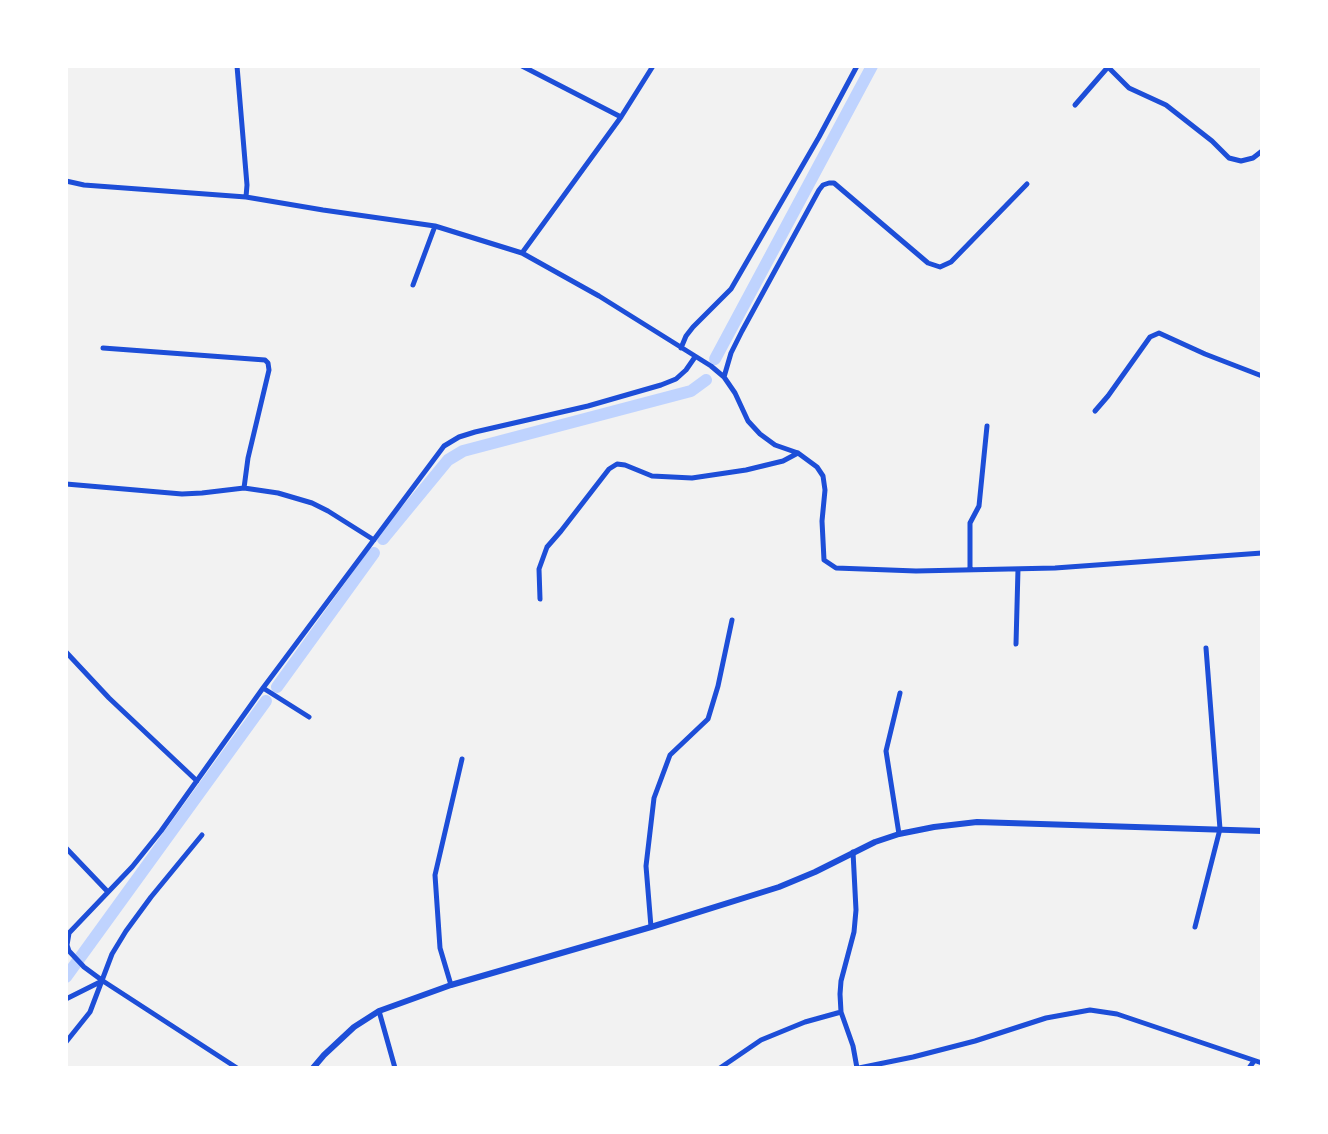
<!DOCTYPE html>
<html>
<head>
<meta charset="utf-8">
<style>
  body { margin:0 }
  #map { position:relative; width:1328px; height:1134px; overflow:hidden; background:#f2f2f2; font-family:Arial,sans-serif }
  canvas { display:block }
  .frame { position:absolute; inset:0; border:68px solid #fff; pointer-events:none }
</style>
</head>
<body>
<div id="map">
<canvas width="1328" height="1134"></canvas>
<div class="frame"></div>
</div>
<script>
const g = document.querySelector('canvas').getContext('2d');
g.lineJoin = 'round';
const toPath = rows => new Path2D(rows.map(r => 'M' + r).join(''));
function stroke(path, color, width, dash) { g.strokeStyle = color; g.lineWidth = width; g.lineCap = dash ? 'butt' : 'round'; g.setLineDash(dash || []); g.stroke(path); }
stroke(toPath([
  [715,359,872,66],
  [383,539,448,460,463,451,691,391,706,380],
  [277,687,374,553],
  [66,977,266,701]
]), '#bfd3fe', 12);
stroke(toPath([
  [237,66,247,185,246,197],
  [522,66,621,117],
  [1107,66,1129,88,1166,105,1212,141,1229,158,1241,161,1253,158,1262,151],
  [1075,105,1108,67],
  [66,181,84,185,246,197,323,210,435,226,522,253,599,296,711,366,724,377,735,393,748,421,760,434,775,445,798,453,817,467,823,476,825,490,822,521,824,560,836,568,916,571,1055,568,1262,553],
  [522,253,621,117,653,66],
  [413,285,435,226],
  [103,348,265,360,268,363,269,370,248,458,244,488],
  [681,348,686,336,693,327,731,289,819,137,857,66],
  [724,377,731,353,742,331,819,190,823,185,829,183,834,183,928,263,940,267,951,262,1027,184],
  [1095,411,1108,396,1150,337,1159,333,1205,354,1262,376],
  [66,484,182,494,202,493,244,488,278,493,312,503,328,511,374,540],
  [970,570,970,523,979,506,987,426],
  [540,599,539,569,547,547,561,531,609,469,617,464,625,465,652,476,692,478,746,470,783,461,798,453],
  [1016,644,1018,569],
  [66,652,109,698,197,781],
  [263,688,309,717],
  [899,834,886,751,900,693],
  [66,848,108,892],
  [853,852,856,910,854,932,841,981,840,994,841,1012,853,1046,857,1068],
  [651,927,646,866,654,798,670,755,708,719,718,686,732,620],
  [1195,927,1220,829,1206,648],
  [451,985,440,948,435,875,462,759],
  [66,999,102,981],
  [379,1011,395,1068],
  [66,1042,90,1012,112,954,126,931,151,897,202,835],
  [237,1068,103,981,84,967,69,951,67,945,69,933,132,867,161,831,263,688,444,446,459,437,475,432,588,406,661,385,676,379,686,370,695,357],
  [720,1068,761,1040,805,1022,841,1012],
  [859,1068,913,1057,975,1041,1046,1018,1090,1010,1117,1014,1262,1063],
  [1249,1068,1254,1061]
]), '#1d4ed8', 5);
stroke(toPath([
  [313,1068,324,1055,354,1027,379,1011,451,985,651,927,779,887,815,872,875,842,899,834,934,827,977,822,1262,831]
]), '#1d4ed8', 6);
</script>
</body>
</html>
